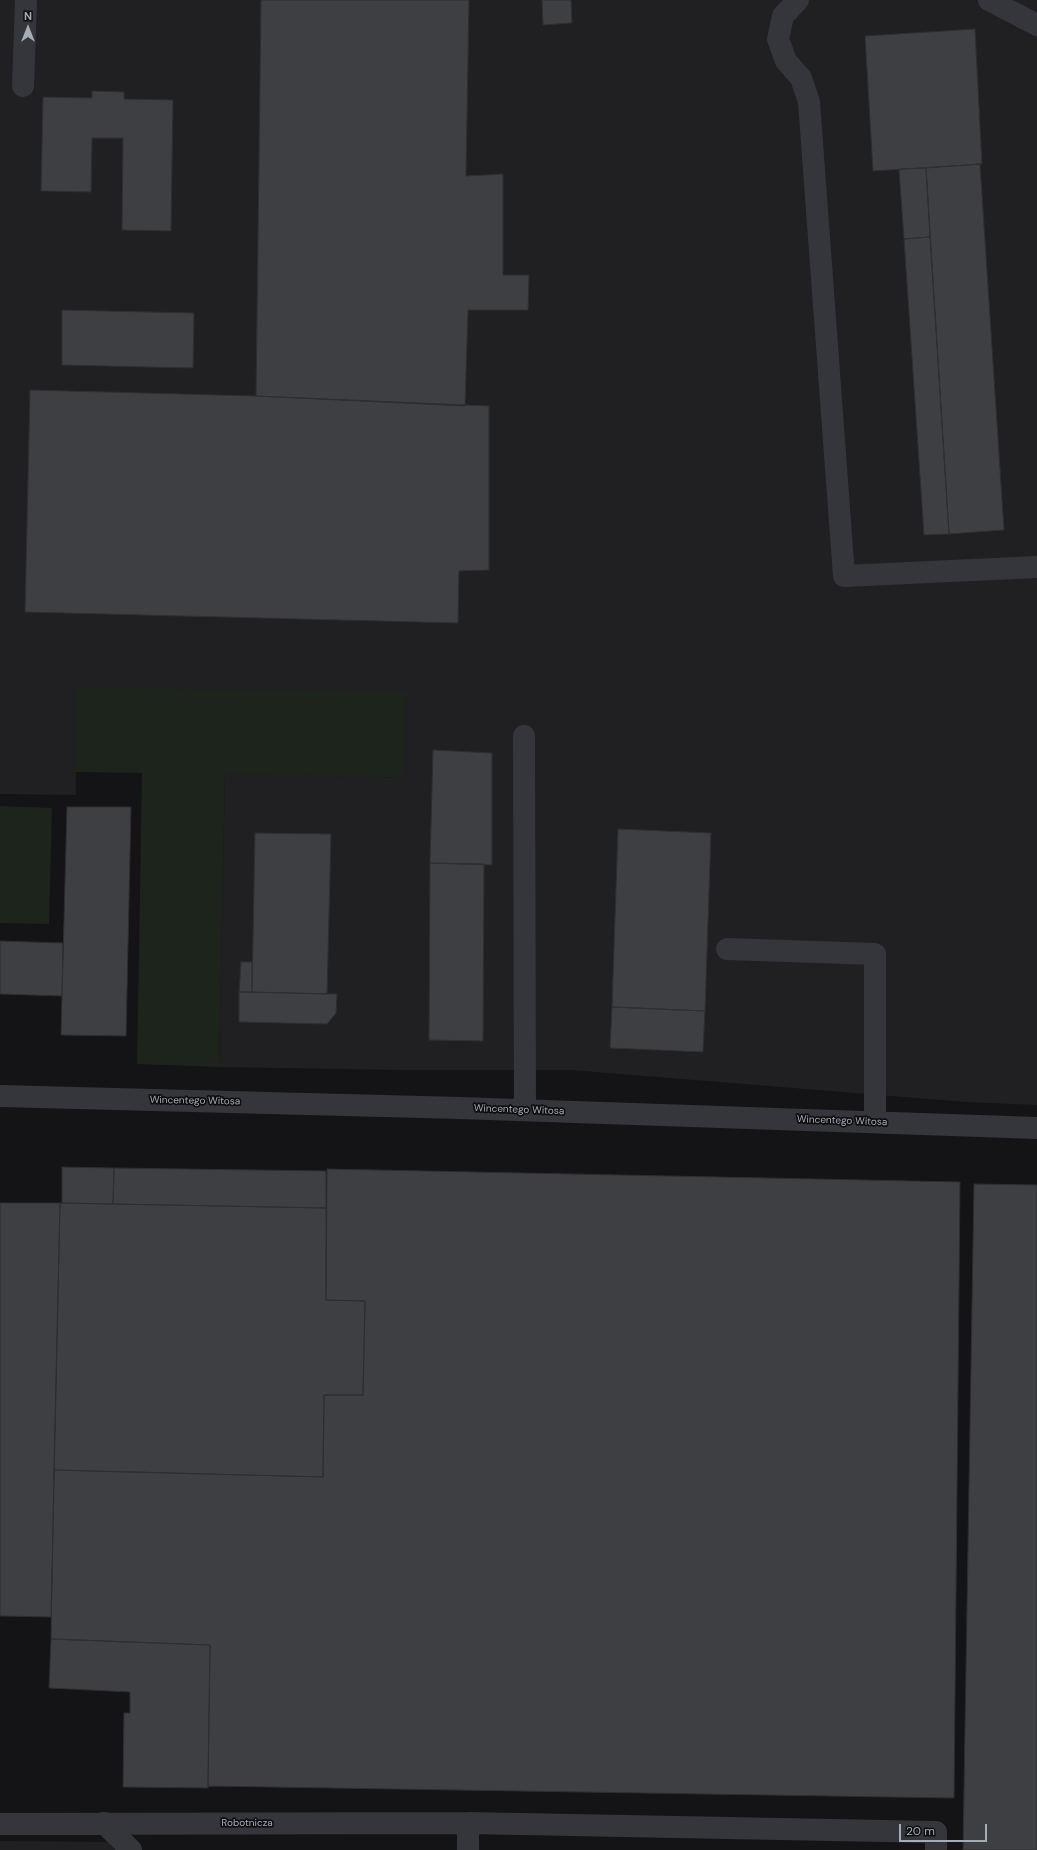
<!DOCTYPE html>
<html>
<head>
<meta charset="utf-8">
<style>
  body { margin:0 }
  #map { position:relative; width:1037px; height:1850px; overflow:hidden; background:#141416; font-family:"DM Sans",sans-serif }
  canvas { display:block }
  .north { position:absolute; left:8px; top:8px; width:40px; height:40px; -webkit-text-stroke:3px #0f0f10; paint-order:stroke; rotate:0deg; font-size:11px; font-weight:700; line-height:16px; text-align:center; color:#a5acb6 }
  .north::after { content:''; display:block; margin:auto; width:14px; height:18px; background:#a5acb6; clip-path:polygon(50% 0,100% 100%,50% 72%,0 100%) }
  .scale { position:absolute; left:899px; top:1824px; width:88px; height:18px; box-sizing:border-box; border:2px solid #a5acb6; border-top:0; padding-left:5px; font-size:12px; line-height:14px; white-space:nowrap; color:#a5acb6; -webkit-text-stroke:3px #0f0f10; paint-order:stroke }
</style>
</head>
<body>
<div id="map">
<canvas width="1037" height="1850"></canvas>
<div class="north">N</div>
<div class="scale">20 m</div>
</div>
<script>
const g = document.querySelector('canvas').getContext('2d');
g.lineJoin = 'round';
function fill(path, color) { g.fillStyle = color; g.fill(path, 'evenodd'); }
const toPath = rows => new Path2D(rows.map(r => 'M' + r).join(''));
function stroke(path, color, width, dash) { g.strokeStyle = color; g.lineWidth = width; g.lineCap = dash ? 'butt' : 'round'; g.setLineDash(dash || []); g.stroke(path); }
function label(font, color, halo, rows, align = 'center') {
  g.font = font + ' "DM Sans",sans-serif'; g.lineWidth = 3.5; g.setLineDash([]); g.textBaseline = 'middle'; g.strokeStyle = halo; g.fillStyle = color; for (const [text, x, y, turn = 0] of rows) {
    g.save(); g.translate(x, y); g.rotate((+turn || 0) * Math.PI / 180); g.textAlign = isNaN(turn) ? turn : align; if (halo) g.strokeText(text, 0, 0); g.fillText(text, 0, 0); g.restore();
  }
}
fill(toPath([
  [0,0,1037,0,1037,1105,966,1102,571,1070,399,1070,219,1067,225,773,405,778,75,688,76,795,0,794],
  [0,1841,107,1842,115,1850,0,1850]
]), '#202023');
fill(toPath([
  [75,688,406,691,405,778,225,774,219,1067,137,1064,142,773,75,772],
  [0,806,52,808,49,924,0,923]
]), '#1c241c');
const building = toPath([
  [261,0,469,0,466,176,503,174,503,275,529,275,528,310,468,310,465,406,256,396,261,0],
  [542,0,571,0,572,23,543,25,542,0],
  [975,29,982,164,873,171,865,36,975,29],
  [92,91,124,92,124,99,173,100,171,231,122,230,123,138,92,138,91,192,41,191,43,97,92,98,92,91],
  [980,164,1004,530,949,534,926,168,980,164],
  [926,168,930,237,904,239,899,169,926,168],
  [930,237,949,534,924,535,904,239,930,237],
  [62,310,194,313,193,368,62,365,62,310],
  [30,390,256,396,489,406,489,570,459,571,458,623,25,612,30,390],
  [433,750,492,753,492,865,430,863,433,750],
  [67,807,131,807,126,1036,61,1035,67,807],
  [618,829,711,833,705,1011,612,1007,618,829],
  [255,833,331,834,327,994,252,992,255,833],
  [430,863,484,864,483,1041,429,1040,430,863],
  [0,941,63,943,62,996,0,994,0,941],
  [241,962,252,962,252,992,239,992,241,962],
  [239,992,337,994,336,1013,327,1024,239,1022,239,992],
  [612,1007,705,1011,703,1052,610,1048,612,1007],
  [62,1167,114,1168,113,1204,62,1203,62,1167],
  [114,1168,326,1171,326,1208,113,1204,114,1168],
  [327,1169,960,1182,954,1798,208,1786,210,1645,51,1639,54,1470,323,1477,324,1395,363,1395,365,1301,326,1300,327,1169],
  [974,1184,1037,1185,1037,1850,963,1850,974,1184],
  [0,1203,60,1203,51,1617,0,1616,0,1203],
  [60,1203,326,1208,326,1300,365,1301,363,1395,324,1395,323,1477,54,1470,60,1203],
  [51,1639,210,1645,208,1788,123,1787,124,1713,130,1713,130,1692,49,1688,51,1639]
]);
fill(building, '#3e3f43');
stroke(building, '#2d2e32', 1);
stroke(toPath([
  [798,0,783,16,778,39,786,61,801,78,809,102,844,576,1037,567],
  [989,0,1037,25],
  [23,86,26,0],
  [524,736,525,1110],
  [727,949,875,954,875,1122],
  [0,1096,460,1108,1037,1128],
  [104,1823,131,1850],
  [468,1823,936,1832,936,1850],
  [0,1824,468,1823,468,1850]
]), '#34363b', 22);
label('10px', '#a5acb6', '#0f0f10', [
  ["Wincentego Witosa",195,1101,1],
  ["Wincentego Witosa",519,1110,2],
  ["Wincentego Witosa",842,1121,2],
  ["Robotnicza",247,1823]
]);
</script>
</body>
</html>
